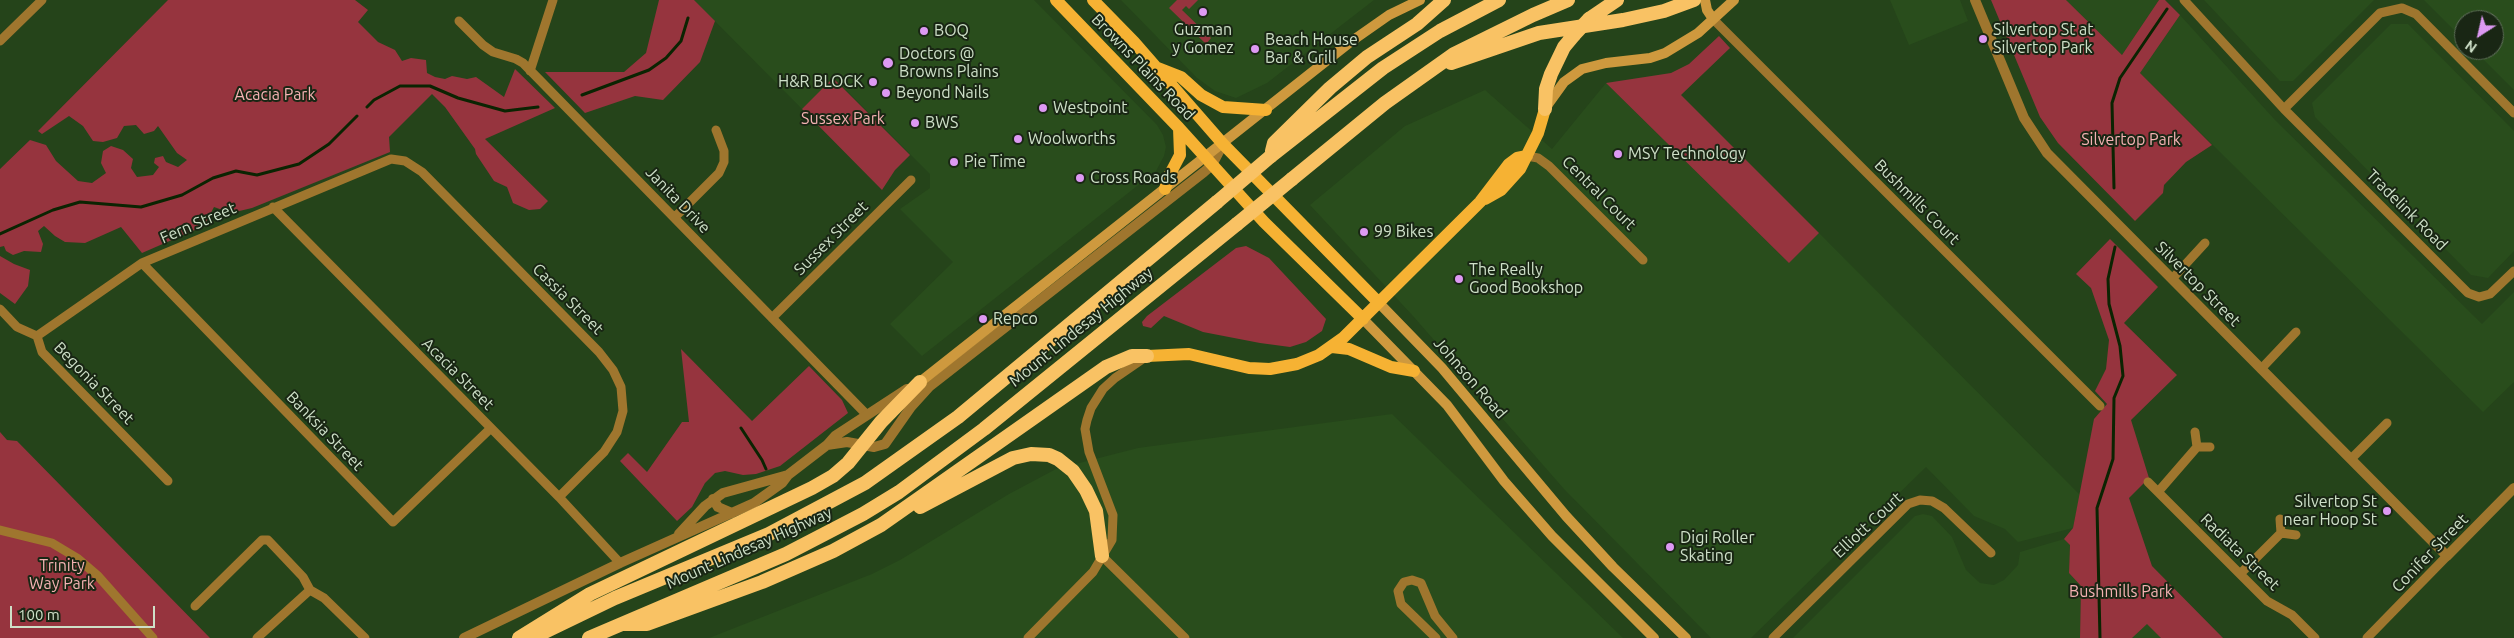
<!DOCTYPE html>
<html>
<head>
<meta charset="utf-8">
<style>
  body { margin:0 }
  #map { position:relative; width:2514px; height:638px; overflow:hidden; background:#25441a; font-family:Ubuntu,sans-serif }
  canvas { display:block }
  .north { position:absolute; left:2454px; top:10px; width:50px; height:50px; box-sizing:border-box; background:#192614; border:1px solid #61705c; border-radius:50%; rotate:215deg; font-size:14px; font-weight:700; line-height:20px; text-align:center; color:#cee0c8 }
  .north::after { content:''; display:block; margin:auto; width:18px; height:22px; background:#dd99f3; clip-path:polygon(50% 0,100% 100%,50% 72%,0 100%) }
  .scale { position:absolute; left:10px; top:606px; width:145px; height:22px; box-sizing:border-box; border:2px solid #cee0c8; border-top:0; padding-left:6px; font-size:15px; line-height:18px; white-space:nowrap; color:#cee0c8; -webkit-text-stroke:4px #192614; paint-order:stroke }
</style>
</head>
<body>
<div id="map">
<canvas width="2514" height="638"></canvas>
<div class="north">N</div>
<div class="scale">100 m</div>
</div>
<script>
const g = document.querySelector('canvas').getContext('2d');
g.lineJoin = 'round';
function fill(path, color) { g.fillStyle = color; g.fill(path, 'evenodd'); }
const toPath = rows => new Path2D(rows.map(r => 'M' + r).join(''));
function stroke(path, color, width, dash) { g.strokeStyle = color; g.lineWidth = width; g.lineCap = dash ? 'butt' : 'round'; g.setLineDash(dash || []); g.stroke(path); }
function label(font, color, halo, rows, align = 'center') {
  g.font = font + ' Ubuntu,sans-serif'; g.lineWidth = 4; g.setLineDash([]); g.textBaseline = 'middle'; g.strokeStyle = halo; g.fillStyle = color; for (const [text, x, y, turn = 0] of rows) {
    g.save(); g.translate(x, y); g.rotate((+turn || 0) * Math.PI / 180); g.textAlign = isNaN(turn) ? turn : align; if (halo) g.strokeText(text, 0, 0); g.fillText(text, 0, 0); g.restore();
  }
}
fill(toPath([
  [694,0,1034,0,1157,125,1163,135,1166,147,1164,156,1156,171,922,356,890,324,953,262,900,209,930,188,930,174,834,78,802,109],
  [1121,0,1374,0,1267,83,1236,98,1215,91,1197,78],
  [1890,0,1960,0,1968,21,1909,45],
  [2066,0,2159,0,2122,55],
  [2204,0,2374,0,2293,81,2280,81],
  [2424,0,2514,0,2514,90,2474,50,2494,50,2494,20,2464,20,2464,40],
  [2180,15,2275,120,2482,324,2514,292,2514,382,2483,412,2140,73],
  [2391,24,2408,24,2514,131,2514,251,2488,278,2471,275,2315,117,2312,103],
  [1606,83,1789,263,1819,233,2080,495,2073,528,2018,542,2005,529,1974,516,1926,467,1751,638,1711,638,1564,489,1413,316,1310,205,1405,126,1485,90,1552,149],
  [1392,414,1623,638,709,638,872,574,900,560,1009,494,1056,469,1138,448],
  [1923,514,1932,516,1952,537,1966,570,1980,583,1994,585,2004,580,2018,565,2020,552,2064,539,2070,545,2069,573,2081,586,2080,638,1793,638,1915,516],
  [2147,623,2161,638,2132,638]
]), '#294d1c');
fill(toPath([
  [168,0,355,0,368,10,358,22,378,42,395,50,402,61,411,58,426,60,427,73,435,77,445,79,452,76,467,79,476,77,504,97,515,69,555,108,485,139,548,201,540,209,529,210,513,203,507,187,494,181,476,154,475,149,445,107,432,94,389,137,390,152,252,208,231,213,214,207,204,226,142,253,121,227,85,243,65,242,55,236,44,226,38,231,43,244,41,252,24,251,13,255,6,251,4,246,0,247,0,169,30,140,46,145,56,161,78,181,92,183,106,173,101,163,103,151,111,146,123,150,133,159,131,168,137,177,153,175,159,167,154,163,155,158,163,156,166,162,178,167,187,160,177,153,158,126,154,131,144,134,136,125,124,126,117,138,103,142,93,141,83,126,69,116,42,134,38,131],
  [659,0,694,0,715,21,700,62,663,100,635,96,585,113,545,72,624,72,646,53],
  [1177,0,1198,0,1189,9,1186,6,1182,10,1211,38,1206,44,1169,8],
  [1991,0,2066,0,2122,55,2159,0,2165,0,2180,15,2140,73,2212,145,2186,162,2164,185,2163,193,2135,221,2058,143,2040,117],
  [1719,36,1730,48,1681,95,1819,233,1789,263,1606,83,1671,73,1689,64],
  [833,78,910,155,895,170,882,190,802,109],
  [2110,239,2158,287,2124,323,2177,375,2131,420,2149,478,2129,498,2152,566,2223,638,2161,638,2147,624,2132,638,2080,638,2081,586,2069,573,2070,545,2064,539,2073,528,2094,419,2107,404,2095,391,2106,369,2109,340,2091,288,2076,274],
  [1246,246,1269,258,1326,319,1322,331,1306,342,1290,347,1260,343,1203,332,1164,316,1151,328,1143,326,1142,322,1147,316,1236,248],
  [0,256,14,264,30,270,28,286,15,304,0,293],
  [681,349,752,421,809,366,842,400,848,413,780,466,756,474,743,475,725,471,715,473,705,483,692,507,677,521,620,461,628,453,647,472,682,422,689,422],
  [0,432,7,440,17,441,210,638,0,638]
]), '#96343e');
stroke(toPath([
  [582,95,649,70,666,58,681,41,688,18],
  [367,107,374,100,400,86,430,86,458,98,505,111,538,107],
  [2114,188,2112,103,2120,78,2167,9],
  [0,234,53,210,80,202,141,207,182,195,213,178,236,171,257,175,299,164,329,144,357,116],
  [741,428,762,460,766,469],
  [2100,638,2097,508,2113,459,2114,398,2123,376,2120,346,2109,304,2108,279,2115,247]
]), '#0b2402', 3);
stroke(toPath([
  [2184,0,2284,109,2468,293,2479,297,2490,294,2514,271],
  [1713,19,2100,406],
  [459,21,483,45,493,52,516,59,523,63,867,415],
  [0,41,42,0],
  [530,71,553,0],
  [2284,109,2380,13,2402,8,2416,14,2514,113],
  [1527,156,1538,158,1549,166,1643,260],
  [273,207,559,497,620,563],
  [675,217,719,173,724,162,724,151,716,130],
  [142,263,393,522,491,428],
  [2172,279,2205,243],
  [0,309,17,327,37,336,42,352,168,481],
  [772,318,911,180],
  [37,336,142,263,391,159,405,161,422,172,599,352,613,370,621,387,623,411,617,432,604,452,559,497],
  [2261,369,2296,332],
  [2195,432,2197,447,2210,447],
  [2351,459,2387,423],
  [2148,482,2267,601,2292,615,2315,638],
  [2158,492,2197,447],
  [2280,519,2281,533,2296,535],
  [0,530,52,543,77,558,98,576,153,638],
  [1102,556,1185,638],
  [2240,574,2281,533],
  [195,606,262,540,268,540,303,577,310,590,324,598,365,638],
  [257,638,310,590],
  [1028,638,1093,572,1112,540,1113,515,1089,452,1085,429,1087,420,1091,408,1103,389,1115,378,1147,356],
  [1436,638,1401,604,1398,591,1404,582,1412,580,1421,583,1435,616,1453,638],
  [1773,638,1908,504,1920,500,1932,501,1944,508,1991,553],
  [2367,638,2447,556]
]), '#9f762e', 9);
stroke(toPath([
  [1975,0,2024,118,2047,153,2447,556,2514,488],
  [827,445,847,442,874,447,885,444,911,407,930,386,1204,172,1212,165,1223,144],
  [713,499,718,507,732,513],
  [679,534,705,506,723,493,788,475],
  [464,638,620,563,754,503,782,483,788,475,827,445,835,436,907,389]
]), '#9f762e', 10);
stroke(toPath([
  [1705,0,1707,10,1713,19],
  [1546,107,1564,82,1582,69,1606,63,1650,58,1665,53,1698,33,1734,0],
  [1378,302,1442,368,1566,516,1613,567,1686,638],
  [1363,319,1447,405,1504,481,1552,536,1654,638],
  [920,382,1349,43,1389,15,1420,0]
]), '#ce993e', 10);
stroke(toPath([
  [1056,0,1179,128,1264,222,1363,319],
  [1093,0,1134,42,1223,144,1378,302],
  [1158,68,1181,77,1201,95,1223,107,1266,110],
  [1165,189,1169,176,1180,155,1179,128],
  [1485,199,1501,190,1520,169,1538,133,1545,109],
  [1332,347,1349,349,1391,367,1414,371],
  [1147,356,1189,354,1249,368,1270,369,1297,364,1319,355,1343,338,1480,202,1509,164,1517,158,1527,156]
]), '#f6b233', 12);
stroke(toPath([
  [1589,19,1617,0],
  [1451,63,1539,33,1623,20,1664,11,1694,0],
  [1545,109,1546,89,1551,74,1564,47,1574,35],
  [1272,151,1274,143,1330,88,1367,57,1417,24,1444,0],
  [1271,156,1383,68,1440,31,1499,0],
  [1292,179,1385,103,1454,54,1533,15,1568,0],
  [920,507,1013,458,1031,454,1049,455,1058,459,1073,471,1086,490,1096,511,1102,556],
  [625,624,647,624,762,582,833,551,881,525,1106,367,1132,356,1147,356],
  [519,638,590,594,812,488,833,476,848,463,881,422,920,382],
  [532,638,615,598,769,534,865,483,958,417,1217,202],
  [589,638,786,554,863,514,899,492,984,429,1237,224]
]), '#f9c264', 14);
stroke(toPath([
  [1574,35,1589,19],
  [1217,202,1271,156],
  [1237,224,1292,179]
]), '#f9c264', 14);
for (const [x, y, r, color] of [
  [1203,12,5,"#dd99f3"],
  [924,31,5,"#dd99f3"],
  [1983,39,5,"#dd99f3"],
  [1255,49,5,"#dd99f3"],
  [888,63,6,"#dd99f3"],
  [873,82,5,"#dd99f3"],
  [886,93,5,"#dd99f3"],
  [1043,108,5,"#dd99f3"],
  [915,123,5,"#dd99f3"],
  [1018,139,5,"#dd99f3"],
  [1618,154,5,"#dd99f3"],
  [954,162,5,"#dd99f3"],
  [1080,178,5,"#dd99f3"],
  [1364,232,5,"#dd99f3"],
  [1459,279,5,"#dd99f3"],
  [983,319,5,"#dd99f3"],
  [2387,511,5,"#dd99f3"],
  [1670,547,5,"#dd99f3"]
]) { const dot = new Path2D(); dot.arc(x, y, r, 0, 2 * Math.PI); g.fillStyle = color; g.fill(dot); stroke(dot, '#192614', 2); }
label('16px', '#cee0c8', '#192614', [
  ["Guzman",1203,30,"center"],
  ["y Gomez",1203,48,"center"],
  ["Silvertop St at",1993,30],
  ["Silvertop Park",1993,48],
  ["BOQ",934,31],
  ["Beach House",1265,40],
  ["Bar & Grill",1265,58],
  ["Doctors @",899,54],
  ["Browns Plains",899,72],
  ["H&R BLOCK",863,82,"right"],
  ["Beyond Nails",896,93],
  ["Westpoint",1053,108],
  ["BWS",925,123],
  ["Woolworths",1028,139],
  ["MSY Technology",1628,154],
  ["Pie Time",964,162],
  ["Cross Roads",1090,178],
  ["99 Bikes",1374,232],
  ["The Really",1469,270],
  ["Good Bookshop",1469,288],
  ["Repco",993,319],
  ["Silvertop St",2377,502,"right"],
  ["near Hoop St",2377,520,"right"],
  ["Digi Roller",1680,538],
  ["Skating",1680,556]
], 'left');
label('16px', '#cee0c8', '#192614', [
  ["Browns Plains Road",1143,67,46],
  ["Central Court",1599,193,45],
  ["Janita Drive",678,200,46],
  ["Bushmills Court",1917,202,45],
  ["Tradelink Road",2407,210,45],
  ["Fern Street",198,223,-23],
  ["Sussex Street",831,238,-45],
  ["Silvertop Street",2198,284,45],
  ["Cassia Street",568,299,45],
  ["Mount Lindesay Highway",1081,327,-39],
  ["Acacia Street",458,374,45],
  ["Johnson Road",1470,378,49],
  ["Begonia Street",94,383,46],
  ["Banksia Street",325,431,46],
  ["Elliott Court",1868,525,-43],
  ["Mount Lindesay Highway",749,548,-24],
  ["Radiata Street",2240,552,44],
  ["Conifer Street",2430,553,-46]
]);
label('16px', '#f5b2b3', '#192614', [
  ["Acacia Park",275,95],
  ["Sussex Park",843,119],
  ["Silvertop Park",2131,140],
  ["Trinity",62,566],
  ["Way Park",62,584],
  ["Bushmills Park",2121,592]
]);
</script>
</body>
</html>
